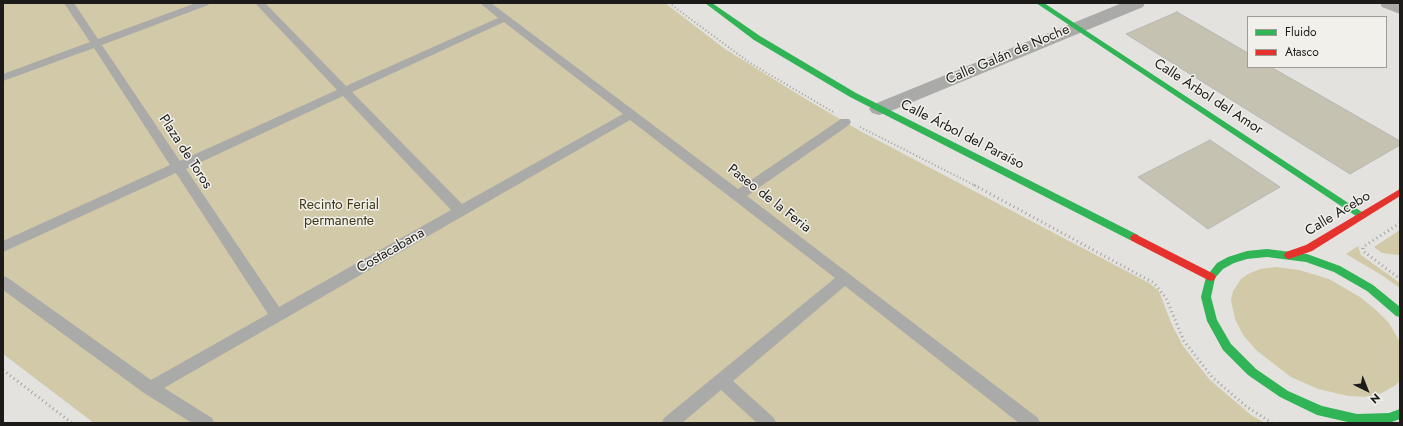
<!DOCTYPE html>
<html>
<head>
<meta charset="utf-8">
<style>
  body { margin:0 }
  #map { position:relative; width:1403px; height:426px; overflow:hidden; background:#e3e2de; font-family:Jost,sans-serif }
  canvas { display:block }
  .frame { position:absolute; inset:0; border:4px solid #1c1b19; pointer-events:none }
  .legend { position:absolute; left:1247px; top:16px; width:140px; height:52px; box-sizing:border-box; background:#f1f0ea; border:1px solid #9c9b96; margin:0; padding:5px 7px; list-style:none; font-size:12px; color:#1c1b19 }
  .legend li { display:flex; align-items:center; gap:8px; height:20px }
  .legend b { width:20px; border:1px solid #9c9b96 }
  .north { position:absolute; left:1347px; top:370px; width:40px; height:40px; -webkit-text-stroke:3px #f1f0ea; paint-order:stroke; rotate:137deg; font-size:11px; font-weight:700; line-height:16px; text-align:center; color:#1c1b19 }
  .north::after { content:''; display:block; margin:auto; width:14px; height:18px; background:#1c1b19; clip-path:polygon(50% 0,100% 100%,50% 72%,0 100%) }
</style>
</head>
<body>
<div id="map">
<canvas width="1403" height="426"></canvas>
<div class="frame"></div>
<ul class="legend">
<li><b style="height:5px;background:#30b455"></b>Fluido</li>
<li><b style="height:5px;background:#e5322d"></b>Atasco</li>
</ul>
<div class="north">N</div>
</div>
<script>
const g = document.querySelector('canvas').getContext('2d');
g.lineJoin = 'round';
function fill(path, color) { g.fillStyle = color; g.fill(path, 'evenodd'); }
const toPath = rows => new Path2D(rows.map(r => 'M' + r).join(''));
function stroke(path, color, width, dash) { g.strokeStyle = color; g.lineWidth = width; g.lineCap = dash ? 'butt' : 'round'; g.setLineDash(dash || []); g.stroke(path); }
function label(font, color, halo, rows, align = 'center') {
  g.font = font + ' Jost,sans-serif'; g.lineWidth = 3; g.setLineDash([]); g.textBaseline = 'middle'; g.strokeStyle = halo; g.fillStyle = color; for (const [text, x, y, turn = 0] of rows) {
    g.save(); g.translate(x, y); g.rotate((+turn || 0) * Math.PI / 180); g.textAlign = isNaN(turn) ? turn : align; if (halo) g.strokeText(text, 0, 0); g.fillText(text, 0, 0); g.restore();
  }
}
fill(toPath([
  [3,3,665,3,725,49,804,98,862,132,1149,283,1159,291,1171,323,1183,346,1210,380,1251,415,1265,423,94,423,3,354],
  [1400,230,1399,255,1382,253,1374,247],
  [1358,246,1361,255,1400,283,1400,288,1383,276,1346,254],
  [1276,267,1299,270,1329,279,1360,297,1376,310,1389,323,1400,342,1400,380,1396,385,1382,393,1367,397,1348,396,1318,389,1291,377,1256,350,1243,335,1235,319,1231,300,1233,291,1241,279,1248,274,1260,269]
]), '#d1c9a8');
const building = toPath([
  [1177,12,1248,53,1248,67,1271,67,1400,141,1400,145,1350,174,1126,34,1177,12],
  [1210,140,1280,187,1208,229,1138,177,1210,140]
]);
fill(building, '#c5c2b1');
stroke(building, '#b7b7b4', 1);
stroke(toPath([
  [669,3,750,63,833,112],
  [860,127,976,186]
]), '#a2a2a0', 2, [1, 2.5]);
stroke(toPath([
  [974,185,1154,283,1166,298,1184,341,1212,377,1247,407,1272,423],
  [1400,223,1363,247,1363,251,1400,279],
  [3,370,72,423]
]), '#a2a2a0', 3, [1, 3.5]);
fill(toPath([
  [64,3,74,3,98,39,196,3,210,3,208,5,102,45,180,161,337,90,255,3,265,3,346,86,498,18,480,3,491,3,738,189,841,119,849,119,851,122,849,125,747,196,1038,418,1040,423,1019,423,845,286,733,381,774,418,776,423,757,423,721,390,682,423,662,423,664,418,835,278,630,120,164,388,212,418,214,423,192,423,144,393,3,290,3,276,8,278,151,380,268,314,176,173,3,252,3,241,170,165,94,48,3,81,3,74,90,42,64,3],
  [504,22,623,114,462,204,352,92,504,22],
  [343,96,451,210,279,307,186,169,343,96]
]), '#aaaaa8');
fill(toPath([
  [1122,3,1145,3,1143,7,886,113,879,115,872,113,869,109,872,105,1122,3],
  [1380,3,1400,3,1400,14,1382,7,1380,3]
]), '#aaaaa8');
fill(toPath([
  [705,3,712,3,760,36,856,93,1138,235,1140,238,1138,241,1132,241,850,97,754,40,705,3],
  [1036,3,1044,3,1365,214,1367,216,1365,218,1359,218,1036,3],
  [1267,249,1307,254,1340,266,1373,285,1400,307,1400,317,1396,316,1367,291,1334,272,1306,262,1267,257,1247,259,1234,263,1223,269,1215,278,1211,297,1217,320,1231,344,1256,369,1288,391,1322,406,1357,414,1389,413,1400,409,1400,419,1389,423,1352,423,1317,415,1280,397,1248,375,1223,350,1207,321,1201,297,1206,277,1217,263,1228,257,1247,251,1267,249]
]), '#30b455');
fill(toPath([
  [1400,189,1400,196,1312,251,1289,259,1286,258,1284,255,1286,252,1306,245,1400,189],
  [1135,234,1214,274,1216,277,1214,280,1211,281,1208,280,1132,241,1130,238,1132,235,1135,234]
]), '#e5322d');
label('14px', '#1c1b19', '#f1f0ea', [
  ["Calle Galán de Noche",1008,55,-23],
  ["Calle Árbol del Amor",1208,97,33],
  ["Calle Árbol del Paraíso",962,135,27],
  ["Plaza de Toros",185,152,57],
  ["Paseo de la Feria",769,199,38],
  ["Calle Acebo",1338,214,-31],
  ["Costacabana",391,251,-30]
]);
label('14px', '#3f3716', '#f1f0ea', [
  ["Recinto Ferial",339,206],
  ["permanente",339,222]
]);
</script>
</body>
</html>
